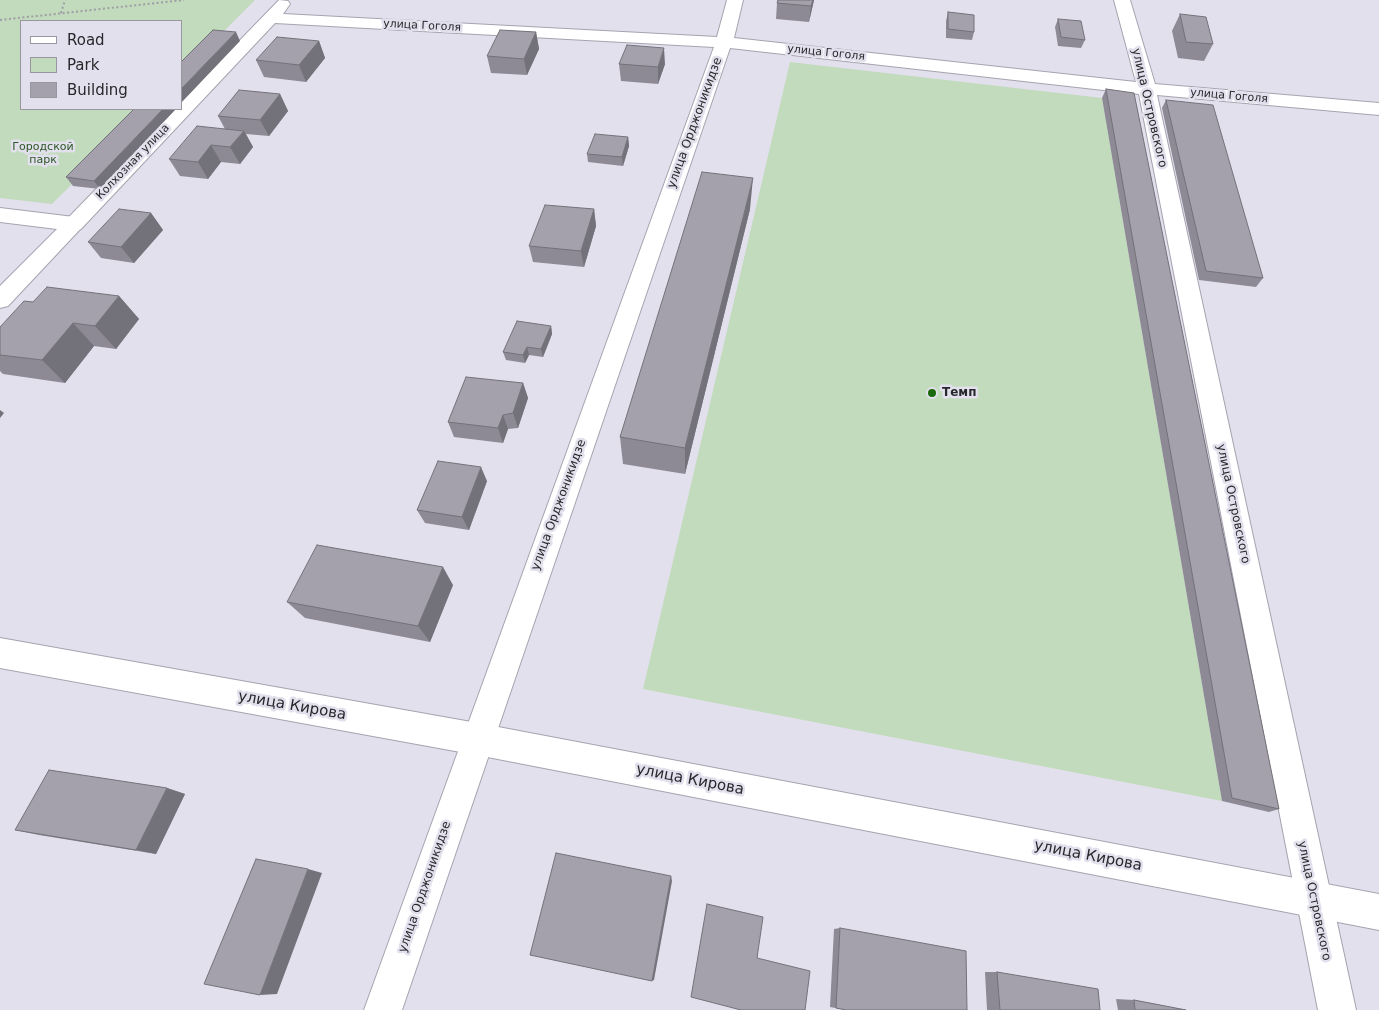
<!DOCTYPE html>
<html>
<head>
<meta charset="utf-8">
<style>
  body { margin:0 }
  #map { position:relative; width:1379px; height:1010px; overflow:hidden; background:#e3e0ed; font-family:"DejaVu Sans",sans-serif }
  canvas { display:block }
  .legend { position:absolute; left:20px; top:20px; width:162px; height:90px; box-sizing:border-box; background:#e3e0ed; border:1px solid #98969f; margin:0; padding:6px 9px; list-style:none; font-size:15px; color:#28272b }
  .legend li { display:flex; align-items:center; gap:10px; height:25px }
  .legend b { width:25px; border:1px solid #98969f }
</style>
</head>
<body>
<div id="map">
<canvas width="1379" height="1010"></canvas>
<ul class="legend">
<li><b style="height:6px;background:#fff"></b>Road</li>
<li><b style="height:14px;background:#c1dbbc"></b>Park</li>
<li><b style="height:14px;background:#a4a1ad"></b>Building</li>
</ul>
</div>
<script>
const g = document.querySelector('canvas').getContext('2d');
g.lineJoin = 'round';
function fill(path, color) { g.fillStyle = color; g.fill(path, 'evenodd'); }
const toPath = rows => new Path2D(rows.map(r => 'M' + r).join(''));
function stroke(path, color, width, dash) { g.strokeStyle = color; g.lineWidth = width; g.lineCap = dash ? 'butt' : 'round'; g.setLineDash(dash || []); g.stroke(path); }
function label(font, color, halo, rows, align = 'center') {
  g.font = font + ' "DejaVu Sans",sans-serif'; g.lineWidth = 5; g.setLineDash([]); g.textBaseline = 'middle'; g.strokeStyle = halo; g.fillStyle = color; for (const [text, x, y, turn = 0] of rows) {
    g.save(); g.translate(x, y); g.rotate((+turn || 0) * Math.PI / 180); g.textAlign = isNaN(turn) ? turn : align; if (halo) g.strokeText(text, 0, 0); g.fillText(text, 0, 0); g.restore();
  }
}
fill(toPath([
  [0,0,255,0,181,74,181,21,21,21,21,109,147,109,52,204,0,198],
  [790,62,1102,98,1222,801,643,689]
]), '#c1dbbc');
const minor = toPath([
  [279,0,288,1,290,4,283,14,717,37,727,0,743,0,734,38,1136,82,1114,0,1130,0,1155,84,1379,103,1379,115,1157,95,1356,1010,1318,1010,1139,94,730,48,402,1010,364,1010,714,47,275,23,81,229,74,231,67,229,63,224,67,219,174,109,181,109,181,101,279,0]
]);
const tertiary = toPath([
  [0,208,74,217,81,219,85,224,8,306,0,308,0,286,57,229,0,222,0,208],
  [0,638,477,723,1379,894,1379,930,477,755,0,668,0,638]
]);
stroke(minor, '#a6a3af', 2);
stroke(tertiary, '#a6a3af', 2);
stroke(toPath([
  [61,13,65,0],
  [0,20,184,0]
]), '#9f9da6', 2, [2, 2.5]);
fill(minor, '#fff');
fill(tertiary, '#fff');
fill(toPath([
  [814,0,809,22,776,19,777,3],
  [948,12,974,32,972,40,946,38,946,21],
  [1180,14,1213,44,1204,61,1178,58,1172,31],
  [1058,19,1085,40,1081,48,1058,46,1055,27],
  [536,32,539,49,527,75,491,73,487,56],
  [319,41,325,58,306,82,264,77,256,60],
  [619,64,665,64,658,84,621,81],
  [1106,89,1279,809,1269,812,1222,801,1102,98],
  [280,94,288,111,269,136,246,134,253,147,240,164,221,162,208,179,180,176,169,159,225,129,218,116],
  [1166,100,1263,278,1256,287,1199,280,1162,108],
  [134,109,100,189,73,186,66,177],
  [628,137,629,146,623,166,588,162,587,154],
  [594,209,596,226,584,267,533,262,529,246],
  [750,209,685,474,623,464,620,437],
  [151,213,163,230,134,263,101,258,88,242],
  [119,296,139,319,116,349,94,346,65,383,3,374,0,371,0,327,33,302],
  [551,326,552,334,543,357,529,355,525,363,506,360,503,352],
  [523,383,528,398,518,428,508,429,503,443,454,437,448,422],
  [487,481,469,530,425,523,417,510],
  [453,585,430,642,305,618,287,602],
  [167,788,185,794,156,854,39,835,15,830],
  [840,928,846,1010,830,1007,834,929],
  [985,972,997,972,1100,1010,987,1010],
  [1116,999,1134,1000,1186,1010,1118,1010]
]), '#8d8a95');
fill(toPath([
  [813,0,814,0,809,22,811,6],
  [236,32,240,41,181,103,181,89],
  [536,32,539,49,527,75,524,59],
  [319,41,325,58,306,82,299,65],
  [664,48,665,64,658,84,658,67],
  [280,94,288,111,269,136,260,120],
  [163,109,176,109,100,189,94,181],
  [244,131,253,147,240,164,230,147],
  [628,137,629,146,623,166,622,157],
  [211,145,221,162,208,179,198,162],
  [753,178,750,209,685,474,685,448],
  [594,209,596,226,584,267,581,251],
  [151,213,163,230,134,263,121,247],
  [119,296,139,319,116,349,95,326],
  [73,323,94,346,65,383,42,360],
  [551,326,552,334,543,357,541,349],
  [527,347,529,355,525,363,523,355],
  [523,383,528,398,518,428,513,413],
  [0,410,4,413,0,418],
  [503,415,508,429,503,443,498,428],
  [481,467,487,481,469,530,462,517],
  [443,567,453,585,430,642,418,626],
  [167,788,185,794,156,854,136,850],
  [308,869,322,873,277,994,260,995],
  [671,876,672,881,654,980,652,981]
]), '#737179');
const building = toPath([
  [778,0,813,0,811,6,777,3,778,0],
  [948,12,974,15,974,32,948,29,948,12],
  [1180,14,1206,17,1213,44,1186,42,1180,14],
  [1058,19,1081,21,1085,40,1061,37,1058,19],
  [213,30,236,32,181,89,181,62,213,30],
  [500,30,536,32,524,59,487,56,500,30],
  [277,37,319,41,299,65,256,60,277,37],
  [627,45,664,48,658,67,619,64,627,45],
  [1106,89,1134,93,1279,809,1232,798,1106,89],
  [239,90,280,94,260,120,218,116,239,90],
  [1166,100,1213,105,1263,278,1206,271,1166,100],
  [134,109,163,109,94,181,66,177,134,109],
  [197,126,244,131,230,147,211,145,198,162,169,159,197,126],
  [595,134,628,137,622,157,587,154,595,134],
  [702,172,753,178,685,448,620,437,702,172],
  [545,205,594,209,581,251,529,246,545,205],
  [119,209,151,213,121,247,88,242,119,209],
  [47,287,119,296,95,326,73,323,42,360,0,355,0,327,24,301,33,302,47,287],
  [517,321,551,326,541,349,527,347,523,355,503,352,517,321],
  [466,377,523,383,513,413,503,415,498,428,448,422,466,377],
  [438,461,481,467,462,517,417,510,438,461],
  [317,545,443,567,418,626,287,602,317,545],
  [49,770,167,788,136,850,15,830,49,770],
  [556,853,671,876,652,981,530,955,556,853],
  [256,859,308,869,260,995,204,984,256,859],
  [707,904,763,917,757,958,810,971,805,1010,741,1010,691,997,707,904],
  [840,928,966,951,967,1010,846,1010,836,1008,840,928],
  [997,972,1098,989,1100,1010,1000,1010,997,972],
  [1134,1000,1186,1010,1135,1010,1134,1000]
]);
fill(building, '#a4a1ad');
stroke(building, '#737179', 1);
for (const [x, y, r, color] of [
  [932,393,5,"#1a690a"]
]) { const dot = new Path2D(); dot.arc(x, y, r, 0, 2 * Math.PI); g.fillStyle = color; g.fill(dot); stroke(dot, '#e3e0ed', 2); }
label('11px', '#28272b', '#e3e0ed', [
  ["улица Гоголя",422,26,3],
  ["улица Гоголя",826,53,6],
  ["улица Гоголя",1229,96,5],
  ["Колхозная улица",133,162,-46]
]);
label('11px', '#2b5524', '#e3e0ed', [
  ["Городской",43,147],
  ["парк",43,160]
]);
label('12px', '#28272b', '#e3e0ed', [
  ["улица Островского",1149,108,77],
  ["улица Орджоникидзе",695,123,-70],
  ["улица Островского",1233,504,78],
  ["улица Орджоникидзе",559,505,-70],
  ["улица Орджоникидзе",425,887,-71],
  ["улица Островского",1314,901,78]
]);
label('bold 12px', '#28272b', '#e3e0ed', [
  ["Темп",942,393]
], 'left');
label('15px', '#28272b', '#e3e0ed', [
  ["улица Кирова",292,706,10],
  ["улица Кирова",690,780,11],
  ["улица Кирова",1088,856,11]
]);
</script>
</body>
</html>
